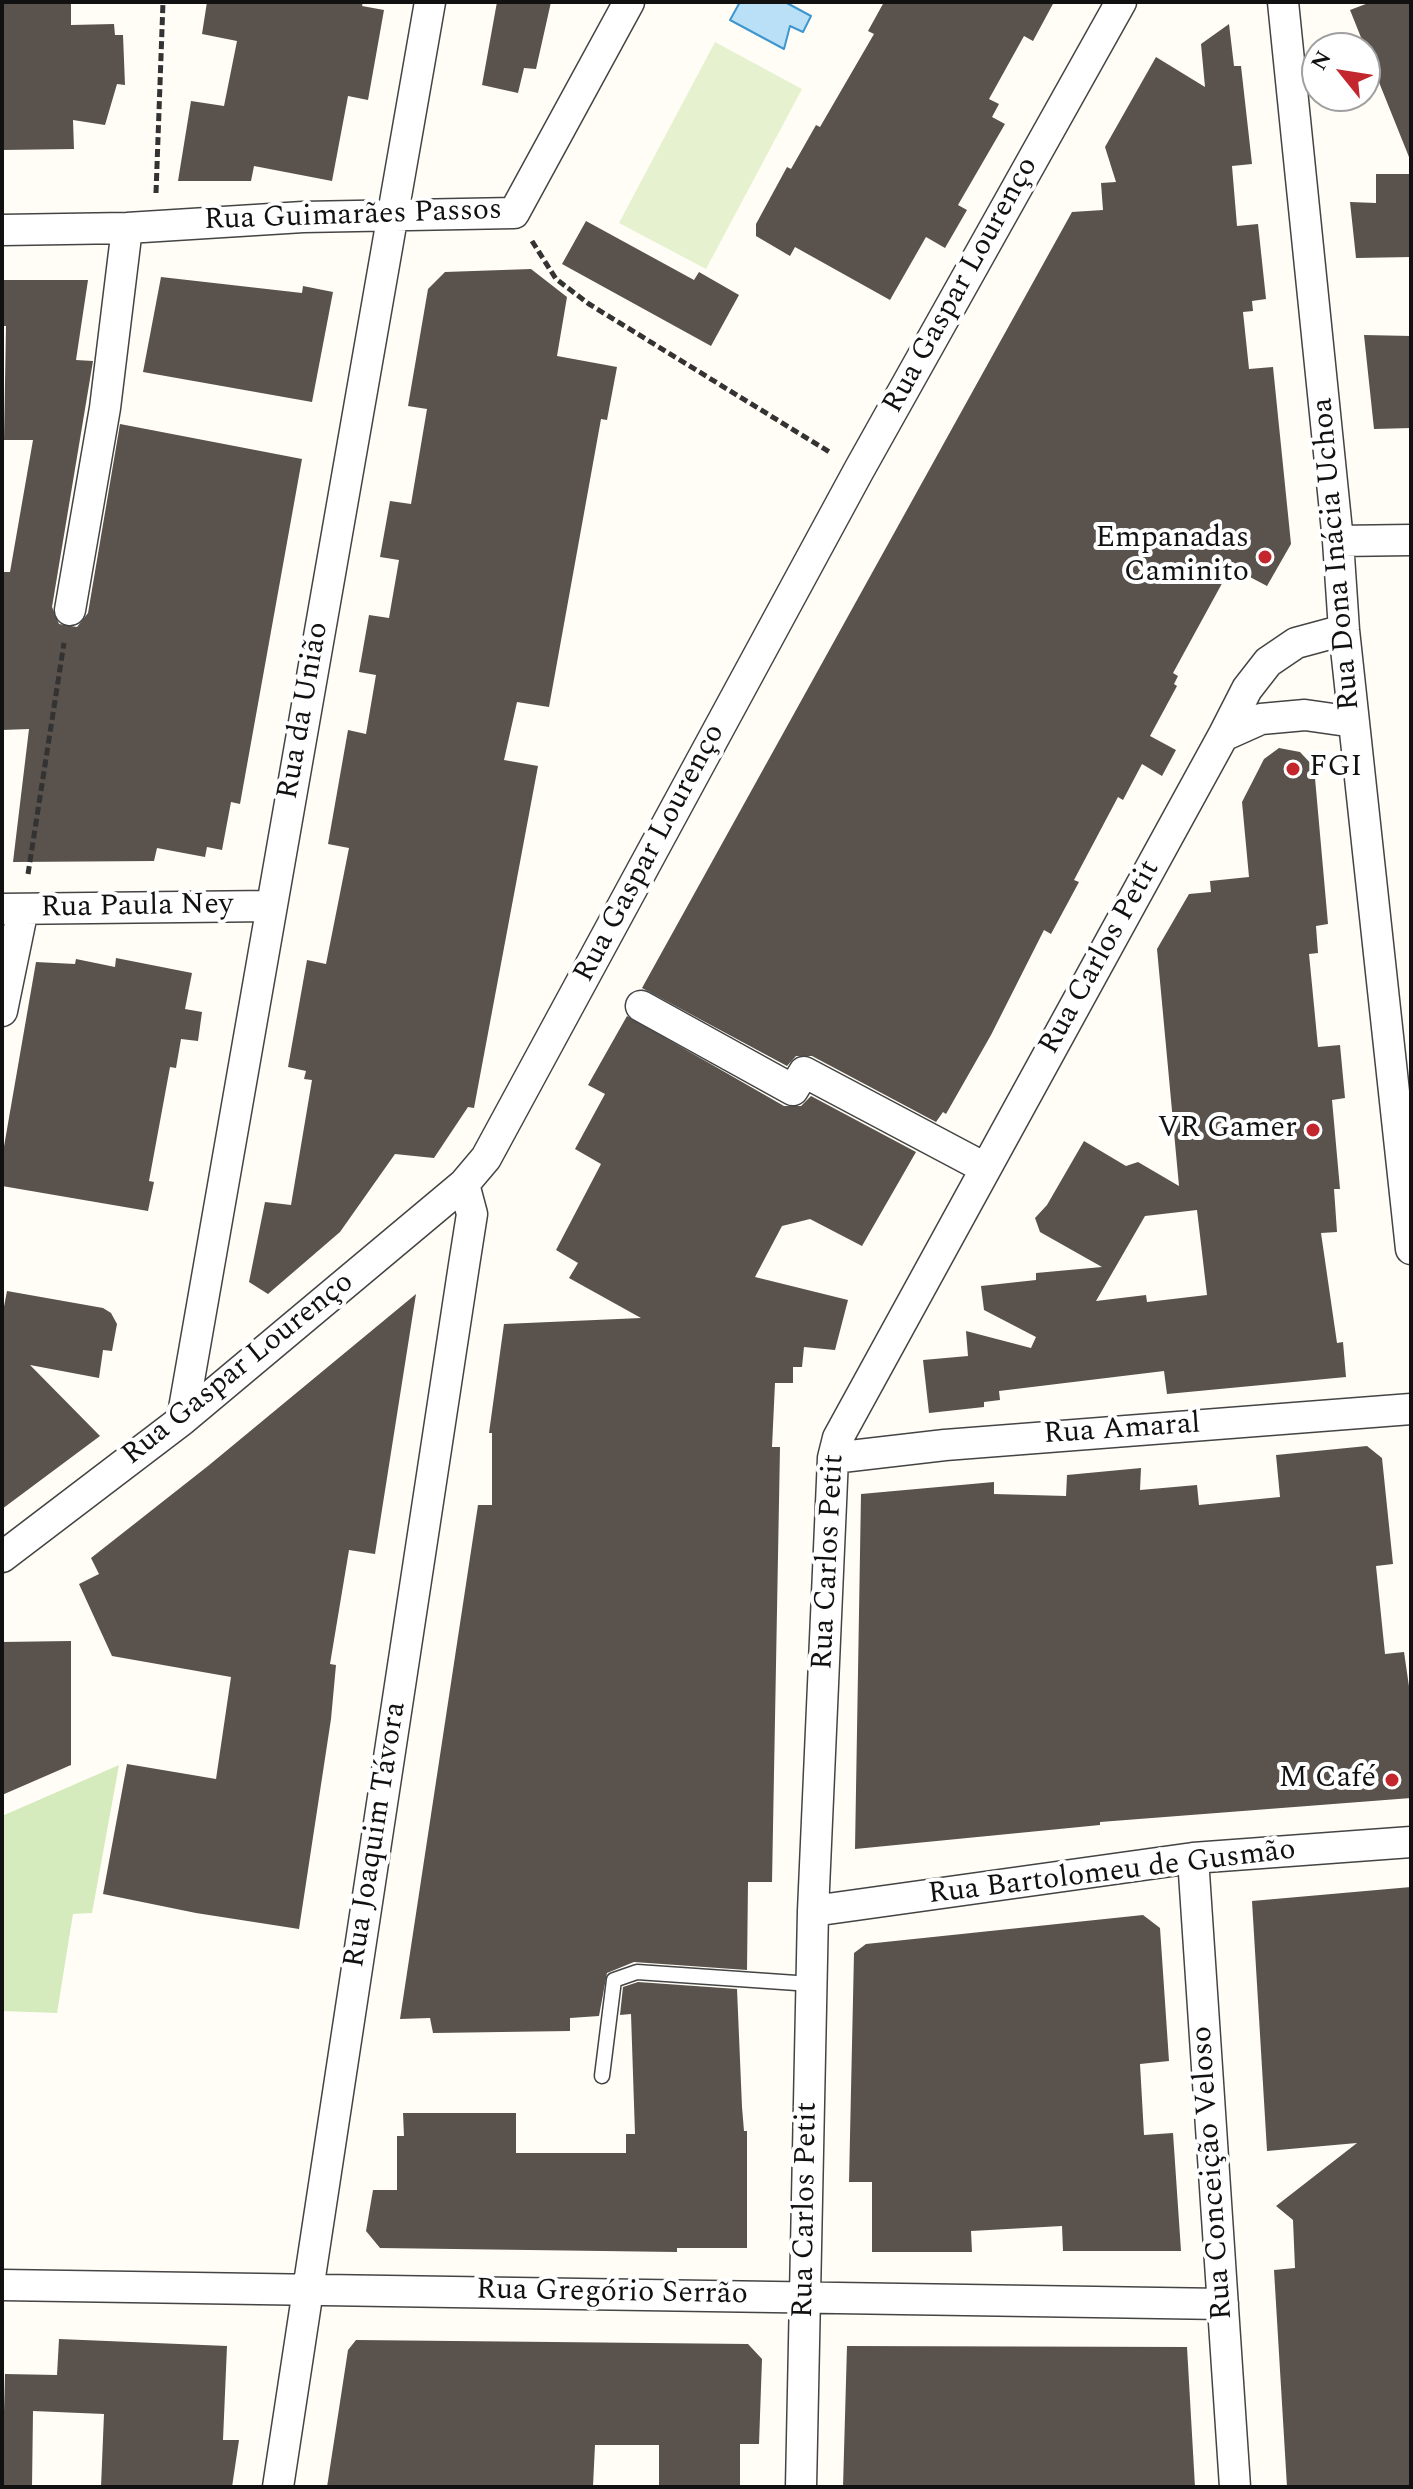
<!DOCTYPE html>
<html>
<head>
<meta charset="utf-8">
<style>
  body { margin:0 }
  #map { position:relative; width:1413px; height:2489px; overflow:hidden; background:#fffdf5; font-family:Spectral,serif }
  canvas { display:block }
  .frame { position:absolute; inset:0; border:4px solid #111; pointer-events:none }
  .north { position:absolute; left:1301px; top:32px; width:80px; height:80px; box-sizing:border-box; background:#fff; border:2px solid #a0a0a0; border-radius:50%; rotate:300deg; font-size:22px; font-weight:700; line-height:32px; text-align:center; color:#111 }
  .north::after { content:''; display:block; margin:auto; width:28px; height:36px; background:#c4262e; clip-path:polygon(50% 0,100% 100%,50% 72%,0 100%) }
</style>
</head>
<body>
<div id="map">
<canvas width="1413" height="2489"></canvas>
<div class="frame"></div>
<div class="north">N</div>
</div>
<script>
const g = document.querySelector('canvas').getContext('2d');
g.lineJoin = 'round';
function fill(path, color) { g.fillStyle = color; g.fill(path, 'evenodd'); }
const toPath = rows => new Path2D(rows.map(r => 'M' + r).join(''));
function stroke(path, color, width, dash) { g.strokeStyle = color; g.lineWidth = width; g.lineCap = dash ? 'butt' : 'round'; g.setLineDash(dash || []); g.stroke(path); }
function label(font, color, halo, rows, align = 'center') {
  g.font = font + ' Spectral,serif'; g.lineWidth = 8; g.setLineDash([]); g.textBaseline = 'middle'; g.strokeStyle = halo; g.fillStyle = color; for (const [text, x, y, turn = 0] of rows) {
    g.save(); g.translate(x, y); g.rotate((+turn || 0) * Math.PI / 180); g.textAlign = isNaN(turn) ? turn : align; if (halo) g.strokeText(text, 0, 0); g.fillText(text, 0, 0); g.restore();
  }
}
fill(toPath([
  [119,1765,92,1913,73,1914,57,2013,2,2011,2,1816]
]), '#d5ebbd');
fill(toPath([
  [715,42,802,89,706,269,619,223]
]), '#e6f2cf');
const water = toPath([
  [740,2,785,2,811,16,803,32,790,26,784,49,730,20,740,2]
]);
fill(water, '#b9e0f7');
stroke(water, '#3f96cf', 2);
fill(toPath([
  [2,2,71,2,71,25,114,24,115,35,123,35,125,85,117,84,105,125,73,120,74,149,2,150],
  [207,2,363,2,362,6,384,10,368,100,348,96,332,181,254,166,251,181,178,181,191,101,224,106,237,41,202,34],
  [497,2,551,2,536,69,524,68,518,93,482,85],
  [884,2,1054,2,1033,41,1024,36,989,99,999,104,992,117,1005,124,958,205,967,210,945,248,926,237,890,300,795,247,790,256,756,236,756,224,787,167,791,169,816,125,820,127,874,34,868,31],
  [1371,2,1411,2,1411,162,1350,10],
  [1229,24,1234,66,1241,66,1252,164,1232,166,1237,226,1258,224,1266,299,1252,301,1253,311,1243,312,1249,369,1273,367,1291,544,1267,586,1231,567,1173,673,1178,676,1174,684,1177,686,1150,736,1176,750,1162,776,1142,764,1123,800,1118,797,1074,880,1079,882,1051,934,1044,930,991,1035,946,1114,943,1112,936,1122,812,1056,796,1056,787,1066,642,988,1072,212,1103,210,1101,183,1116,182,1105,147,1156,57,1205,87,1201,44],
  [1376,174,1411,174,1411,257,1356,258,1350,202,1376,203],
  [586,221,694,280,699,272,739,295,711,346,562,264],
  [531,269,567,297,557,356,617,367,607,420,601,419,549,707,517,702,504,760,538,766,474,1108,468,1107,434,1158,395,1154,340,1232,268,1294,249,1282,265,1202,291,1205,312,1080,304,1079,306,1071,288,1067,307,960,326,964,349,848,328,844,348,730,366,734,376,675,359,672,369,615,389,618,399,560,380,557,390,501,411,504,427,409,408,406,428,289,445,272],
  [161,277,302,293,303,286,333,292,312,402,143,372],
  [2,280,88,280,76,360,93,361,52,607,59,624,77,627,88,613,120,424,302,459,240,804,231,802,222,850,207,847,205,857,157,848,154,861,13,862,29,729,2,730,2,572,10,572,33,440,4,440,6,326,2,326],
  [1364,335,1411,336,1411,428,1374,429],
  [1279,748,1300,752,1314,767,1328,924,1316,926,1318,953,1309,954,1318,1047,1340,1045,1345,1098,1332,1100,1340,1189,1334,1189,1337,1232,1321,1233,1337,1343,1343,1342,1346,1377,1167,1394,1164,1371,999,1391,1000,1400,984,1402,984,1407,929,1413,923,1360,968,1356,966,1331,1031,1348,1036,1337,984,1310,981,1286,1036,1280,1036,1273,1102,1267,1040,1232,1035,1218,1047,1205,1084,1141,1126,1166,1138,1162,1179,1186,1157,949,1189,894,1211,892,1210,881,1249,877,1242,802,1264,759],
  [1197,1210,1207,1295,1147,1302,1146,1295,1096,1301,1145,1216],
  [116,958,192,973,185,1009,202,1012,198,1041,181,1039,176,1068,170,1067,149,1181,154,1182,148,1211,2,1186,2,1158,36,962,75,964,76,959,115,967],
  [627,1016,784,1106,801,1106,811,1096,916,1152,862,1246,810,1219,782,1226,755,1277,848,1300,835,1350,804,1347,802,1367,793,1367,793,1383,775,1383,772,1447,780,1447,772,1882,748,1882,747,1970,634,1962,607,1973,599,2016,570,2018,570,2031,433,2033,430,2018,400,2019,478,1505,492,1505,492,1433,489,1433,504,1324,641,1318,569,1278,578,1263,556,1250,601,1164,575,1149,605,1094,588,1085],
  [7,1291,103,1308,111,1313,117,1324,112,1351,103,1350,99,1378,30,1365,100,1436,2,1509,2,1317],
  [416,1294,375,1554,349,1550,330,1664,336,1665,331,1719,299,1929,196,1913,103,1894,127,1764,216,1779,231,1677,112,1656,79,1584,99,1574,91,1558,208,1466],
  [1367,1446,1382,1458,1393,1564,1376,1566,1385,1654,1404,1652,1411,1700,1411,1798,1100,1822,1100,1825,855,1849,861,1494,994,1482,994,1494,1066,1496,1067,1475,1141,1468,1140,1490,1197,1485,1199,1505,1280,1497,1276,1455],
  [71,1641,71,1765,2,1795,2,1642],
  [1411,1887,1411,2487,1287,2487,1274,2270,1295,2268,1293,2220,1276,2206,1357,2143,1267,2151,1252,1901],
  [1143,1915,1160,1928,1169,2061,1140,2064,1144,2135,1173,2133,1181,2251,1063,2251,1062,2226,971,2231,972,2252,872,2252,872,2182,849,2182,854,1953,866,1944],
  [638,1982,737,1989,742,2107,744,2131,747,2131,747,2248,677,2248,677,2252,380,2248,366,2231,373,2190,397,2190,397,2136,404,2136,403,2113,516,2113,516,2153,626,2153,626,2134,635,2134,631,2014,620,2015,623,1987],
  [59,2339,227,2346,223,2440,239,2440,232,2487,101,2487,104,2414,33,2411,32,2487,2,2487,5,2374,57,2375],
  [356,2340,748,2344,762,2359,759,2444,740,2444,740,2487,659,2487,659,2445,595,2445,593,2486,587,2487,327,2487,348,2350],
  [847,2346,1187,2347,1195,2487,843,2487]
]), '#5a524d');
const service = toPath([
  [602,2076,614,1980,637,1972,811,1984]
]);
const minor = toPath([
  [1283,2,1338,541,1344,630,1411,1249],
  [2,230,127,228,303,217,514,213,629,2],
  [1338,541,1411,540],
  [70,610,105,408,127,228],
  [1223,736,1247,689,1268,662,1296,643,1344,630],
  [2,909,271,906],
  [641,1006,793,1090,804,1072,985,1168],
  [2,1011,23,909],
  [182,1420,430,2],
  [833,1458,945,1445,1411,1409],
  [2,1557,182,1420,464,1184,486,1158,859,470,1121,2],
  [1193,1858,1235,2487],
  [813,1911,1193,1858,1411,1842],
  [2,2285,1223,2304],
  [278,2487,464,1265,472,1214,464,1184],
  [801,2487,813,1911,833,1458,838,1438,1223,736,1261,719,1305,715,1354,722]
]);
stroke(service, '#444', 17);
stroke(minor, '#444', 33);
stroke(toPath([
  [156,193,163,2],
  [532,241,556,279,589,304,831,453],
  [28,874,64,643]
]), '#333', 5, [8, 4]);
stroke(service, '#fff', 14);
stroke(minor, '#fff', 30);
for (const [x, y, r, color] of [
  [1265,557,8,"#c4262e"],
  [1293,769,8,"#c4262e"],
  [1313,1130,8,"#c4262e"],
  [1392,1780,8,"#c4262e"]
]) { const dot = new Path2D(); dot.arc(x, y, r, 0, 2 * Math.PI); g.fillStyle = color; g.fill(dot); stroke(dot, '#fff', 3); }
label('30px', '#111', '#fff', [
  ["Rua Guimarães Passos",353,217,-2],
  ["Rua Gaspar Lourenço",962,286,-61],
  ["Rua Dona Inácia Uchoa",1338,554,-95],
  ["Rua da União",305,711,-80],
  ["Rua Gaspar Lourenço",651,854,-62],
  ["Rua Paula Ney",137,908,-1],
  ["Rua Carlos Petit",1101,958,-61],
  ["Rua Gaspar Lourenço",239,1370,-39],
  ["Rua Amaral",1122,1431,-4],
  ["Rua Carlos Petit",830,1562,-87],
  ["Rua Joaquim Távora",377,1835,-81],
  ["Rua Bartolomeu de Gusmão",1112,1874,-7],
  ["Rua Conceição Veloso",1214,2173,-94],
  ["Rua Carlos Petit",807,2210,-89],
  ["Rua Gregório Serrão",612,2294,1]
]);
label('30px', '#111', '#fff', [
  ["Empanadas",1249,540],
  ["Caminito",1249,574],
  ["FGI",1309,769,"left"],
  ["VR Gamer",1297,1130],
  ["M Café",1376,1780]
], 'right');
</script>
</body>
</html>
